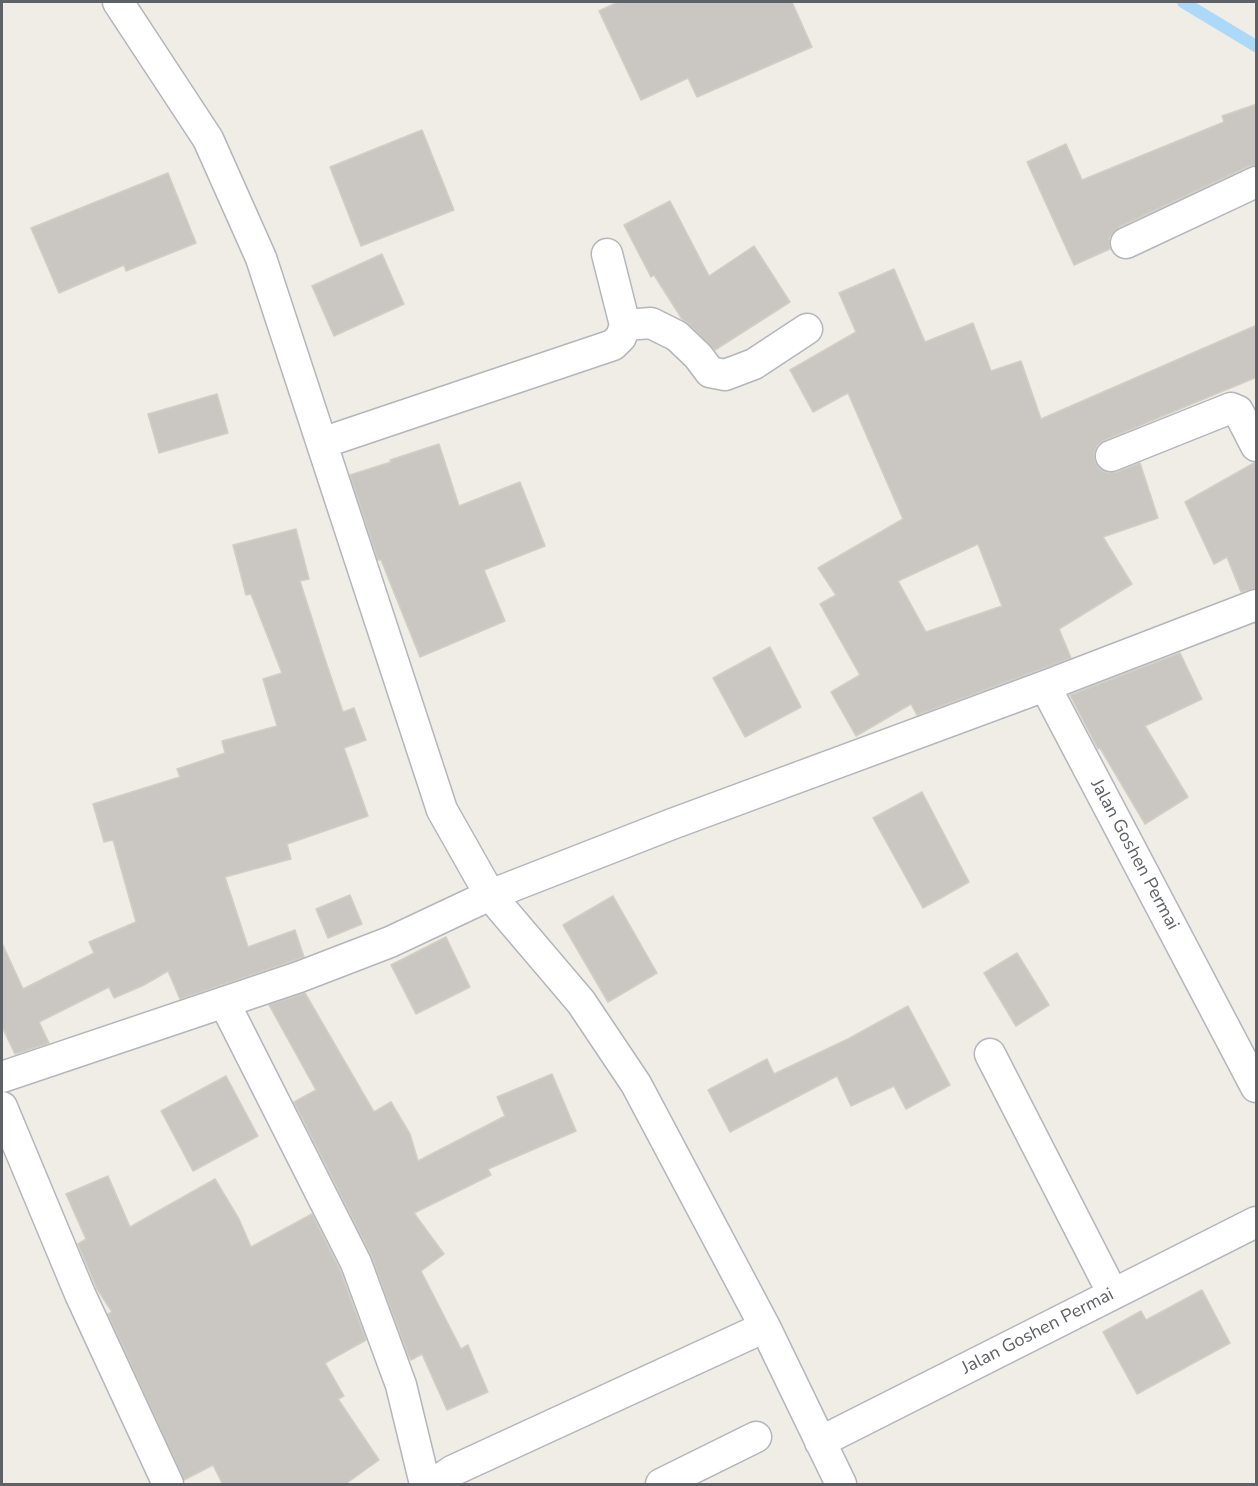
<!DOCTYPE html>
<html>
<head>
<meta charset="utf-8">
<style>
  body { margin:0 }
  #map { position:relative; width:1258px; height:1486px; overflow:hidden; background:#efede6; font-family:"Nunito Sans",sans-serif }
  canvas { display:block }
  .frame { position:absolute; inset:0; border:3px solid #5e6165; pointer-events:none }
</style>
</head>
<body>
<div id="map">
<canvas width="1258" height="1486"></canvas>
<div class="frame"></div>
</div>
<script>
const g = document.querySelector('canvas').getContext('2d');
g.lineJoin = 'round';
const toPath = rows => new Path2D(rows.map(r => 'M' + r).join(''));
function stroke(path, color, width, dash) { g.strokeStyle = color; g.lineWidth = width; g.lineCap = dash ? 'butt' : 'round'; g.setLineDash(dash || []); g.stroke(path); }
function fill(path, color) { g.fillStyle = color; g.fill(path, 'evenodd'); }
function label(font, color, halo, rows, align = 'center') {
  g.font = font + ' "Nunito Sans",sans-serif'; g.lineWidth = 5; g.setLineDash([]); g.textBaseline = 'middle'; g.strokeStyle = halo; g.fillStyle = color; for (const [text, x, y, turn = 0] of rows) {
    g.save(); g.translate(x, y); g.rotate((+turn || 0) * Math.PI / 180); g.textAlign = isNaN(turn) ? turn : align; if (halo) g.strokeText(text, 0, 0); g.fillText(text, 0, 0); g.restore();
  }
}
stroke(toPath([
  [1183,2,1256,46]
]), '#add9f8', 12);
const building = toPath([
  [618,2,792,2,812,47,697,97,688,78,641,100,599,11,618,2],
  [1257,104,1257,165,1249,166,1119,227,1109,238,1110,249,1074,265,1027,162,1066,144,1082,180,1224,122,1222,116,1257,104],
  [422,130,454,210,361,246,330,167,422,130],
  [168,173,196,243,126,271,124,265,59,293,31,228,168,173],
  [670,201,709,276,754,246,790,302,715,350,689,324,682,319,654,275,651,277,624,225,670,201],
  [382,254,404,304,334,336,312,286,382,254],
  [894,269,925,342,973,323,991,371,1021,361,1041,419,1257,325,1257,377,1105,440,1097,446,1094,453,1095,462,1100,469,1108,473,1117,472,1140,463,1158,518,1103,537,1132,584,1059,629,1071,658,917,715,911,704,856,736,831,692,860,675,820,604,836,595,818,568,903,519,848,393,813,412,790,370,856,332,839,293,894,269],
  [978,544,1002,606,926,632,898,581,978,544],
  [217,394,228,433,159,453,148,414,217,394],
  [439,444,459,506,520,482,545,546,484,570,505,621,420,657,381,560,378,560,350,475,391,462,390,460,439,444],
  [1254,463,1257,463,1257,588,1241,592,1227,557,1214,564,1185,502,1254,463],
  [296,529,309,579,300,581,325,659,343,712,354,708,366,740,344,748,368,816,287,844,291,859,225,877,248,947,295,930,304,957,180,999,168,971,144,985,114,998,109,987,39,1022,49,1043,15,1054,2,1027,2,943,23,989,94,953,89,942,136,922,113,840,104,842,93,804,180,777,177,769,225,753,222,741,277,726,263,679,282,673,251,594,246,595,233,545,296,529],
  [770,647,801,707,745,737,713,678,770,647],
  [1180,653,1202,699,1145,726,1188,797,1145,824,1100,748,1098,749,1070,695,1180,653],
  [922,792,969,882,923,908,873,818,922,792],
  [350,895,362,924,328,938,316,909,350,895],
  [613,896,657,973,608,1002,563,925,613,896],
  [446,937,470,987,416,1014,391,965,446,937],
  [1017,953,1049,1005,1016,1026,984,973,1017,953],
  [305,993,374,1112,391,1102,410,1134,418,1161,505,1116,497,1097,552,1074,576,1131,488,1169,491,1175,414,1213,444,1254,421,1271,461,1349,468,1345,488,1392,447,1410,422,1354,411,1360,408,1355,371,1255,294,1102,316,1090,269,1005,305,993],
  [908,1006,950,1085,906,1109,894,1086,851,1106,837,1076,730,1132,708,1090,767,1059,774,1074,848,1039,908,1006],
  [226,1076,258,1136,193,1171,161,1111,226,1076],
  [108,1176,130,1227,215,1179,239,1219,251,1247,312,1214,340,1270,366,1340,325,1363,344,1396,338,1399,379,1460,344,1485,223,1485,213,1465,184,1480,108,1314,112,1312,97,1289,78,1244,86,1239,66,1194,108,1176],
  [1202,1290,1230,1343,1137,1394,1103,1332,1141,1311,1146,1320,1202,1290]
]);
fill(building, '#cac7c2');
stroke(building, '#d3cec5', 1.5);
const minor = toPath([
  [118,2,208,139,261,258,442,810,490,895,581,1002,636,1084,765,1327,841,1484],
  [1126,243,1256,182],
  [625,325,651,323,677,336,698,356,710,372,725,375,754,364,807,329],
  [322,443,613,345,621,337,625,325,607,254],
  [1111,456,1231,408,1238,411,1256,446],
  [1045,686,1256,1087],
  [224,1002,356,1263,401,1385,425,1484],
  [990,1054,1113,1294],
  [2,1077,299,977,390,942,490,895,672,824,1045,686,1256,605],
  [2,1107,80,1294,168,1484],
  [820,1442,1256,1222],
  [433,1484,452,1471,765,1327],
  [661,1484,756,1437]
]);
stroke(minor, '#b3b6ba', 33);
stroke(minor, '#fff', 30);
label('18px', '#5e6165', '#fff', [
  ["Jalan Goshen Permai",1134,855,62],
  ["Jalan Goshen Permai",1038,1332,-27]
]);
</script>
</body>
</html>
